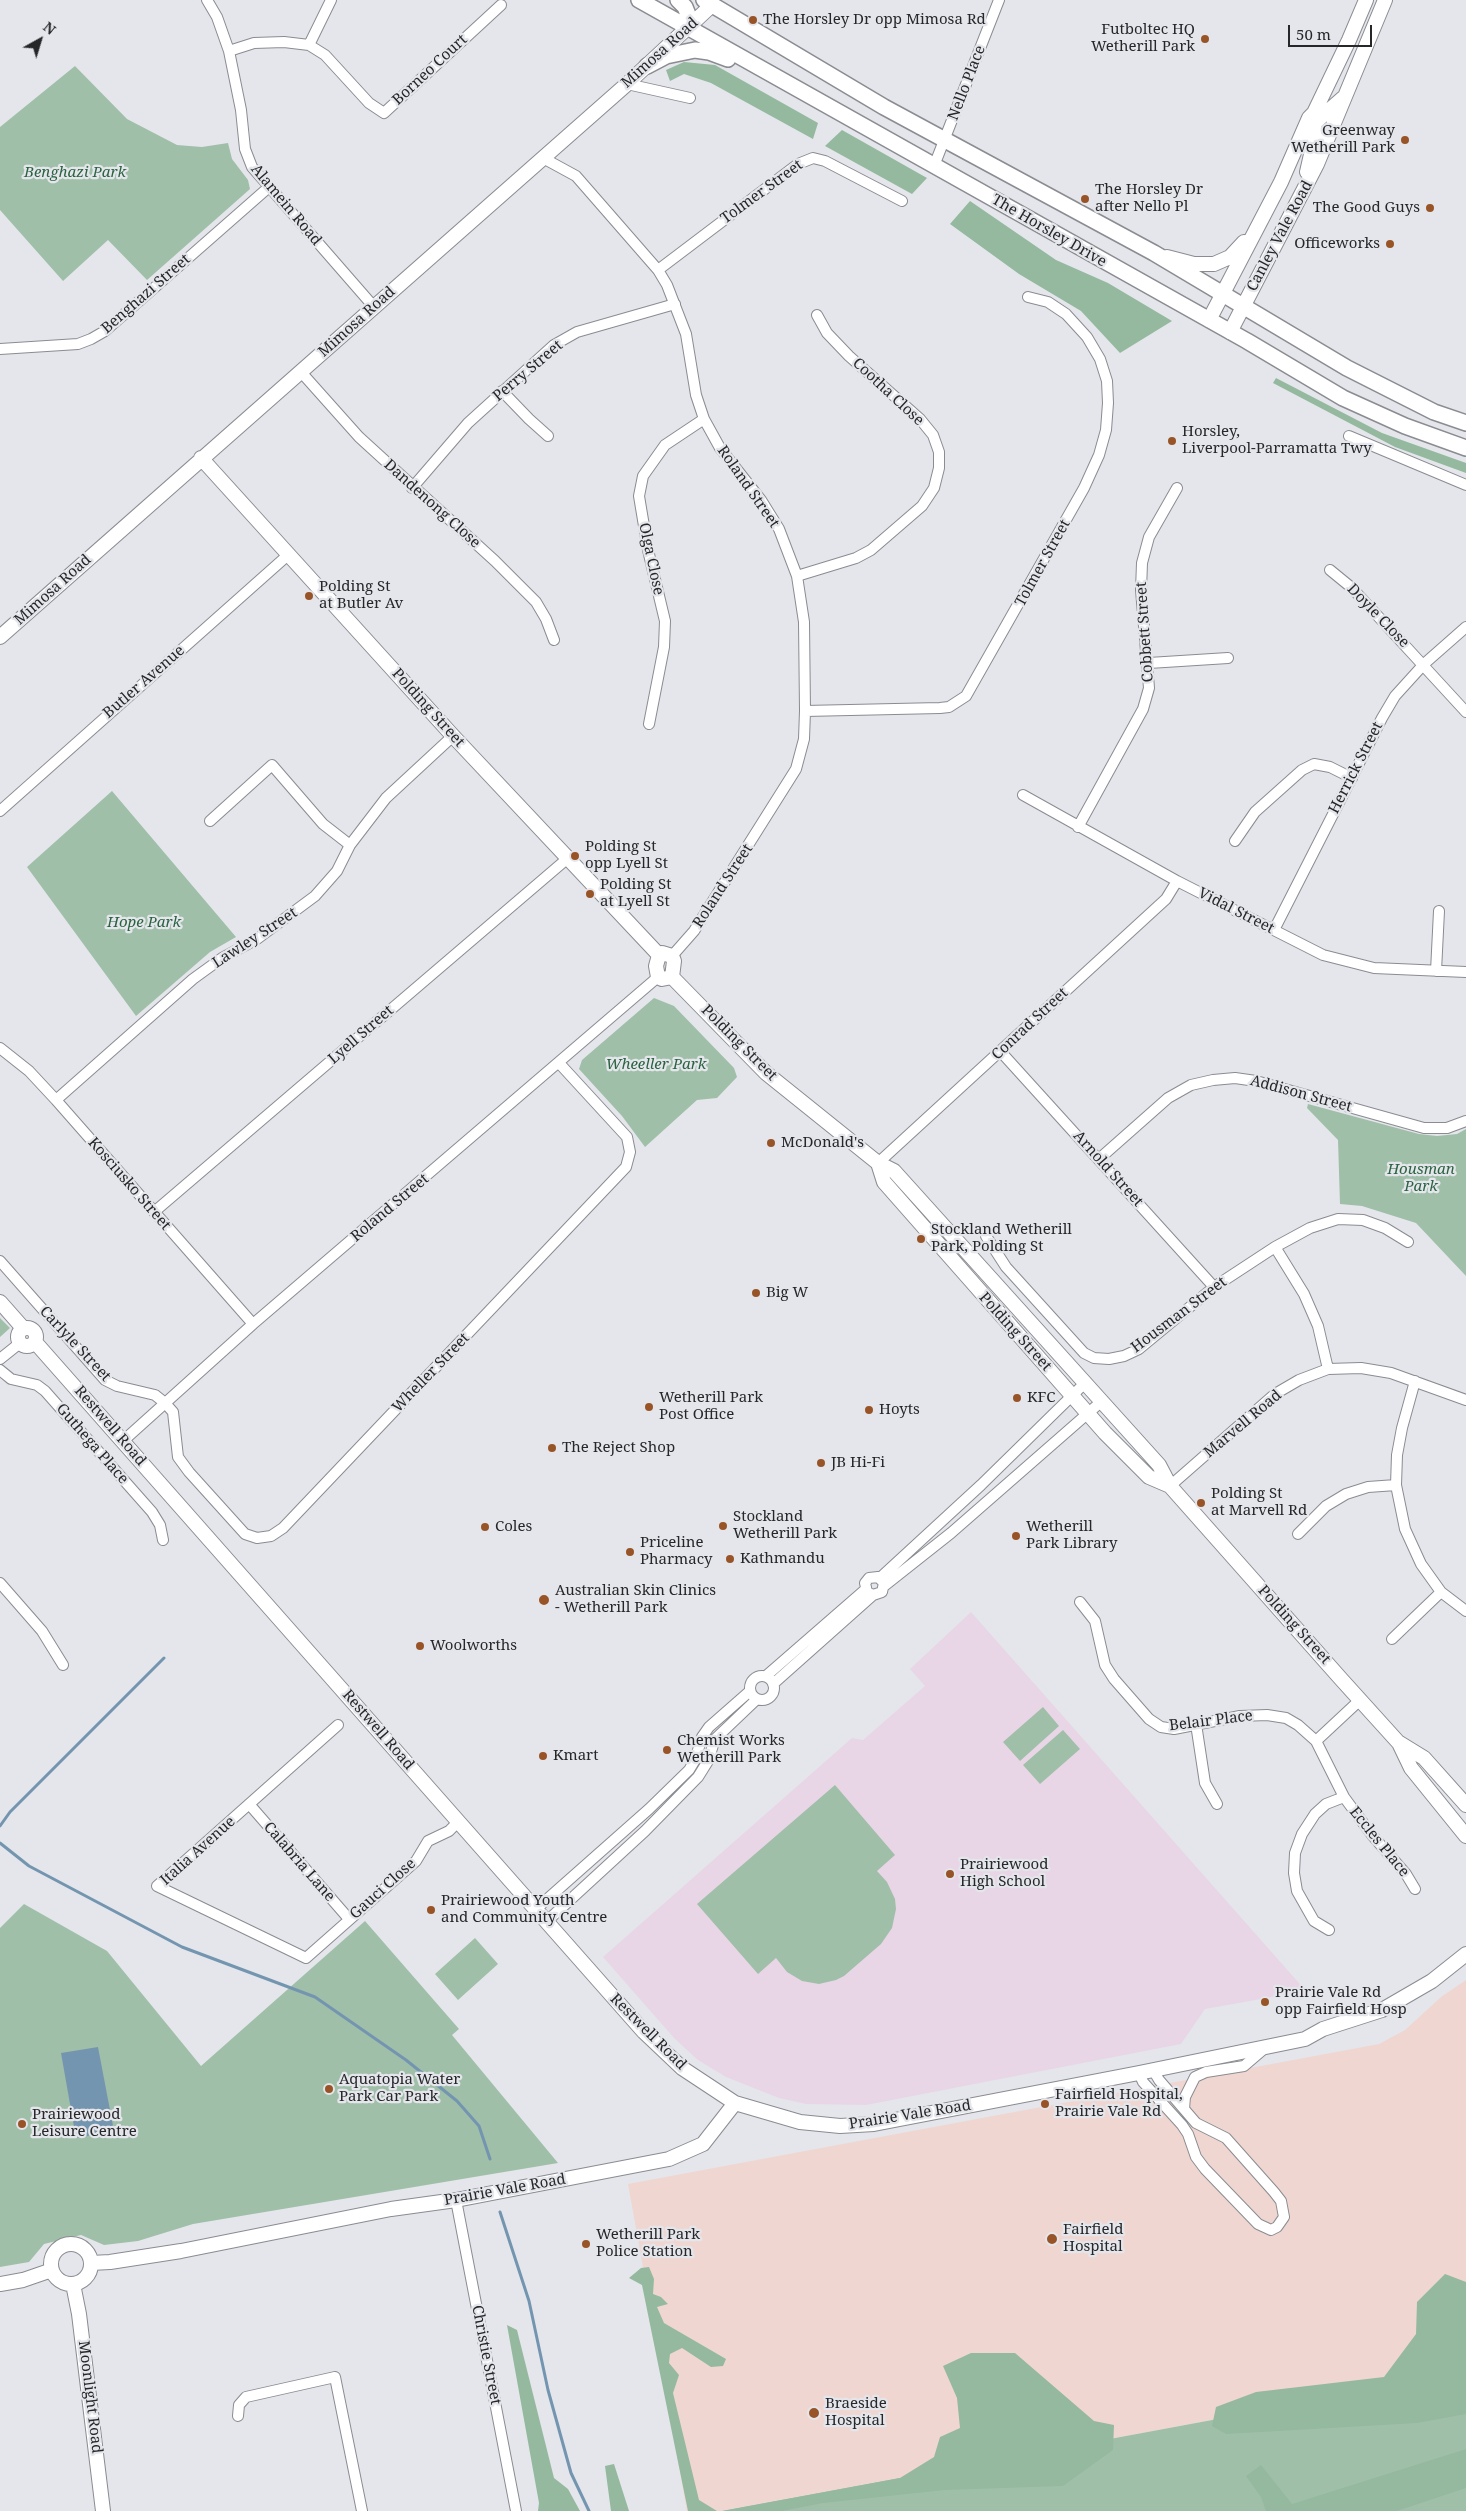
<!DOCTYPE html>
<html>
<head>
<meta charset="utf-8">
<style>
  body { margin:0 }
  #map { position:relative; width:1466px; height:2511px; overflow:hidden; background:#e4e6eb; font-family:"Noto Serif",serif }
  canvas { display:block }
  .north { position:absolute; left:15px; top:15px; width:50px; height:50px; -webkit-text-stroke:4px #e4e6eb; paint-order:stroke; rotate:39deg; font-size:14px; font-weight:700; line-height:20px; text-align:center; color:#262729 }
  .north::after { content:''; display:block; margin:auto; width:18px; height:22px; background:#262729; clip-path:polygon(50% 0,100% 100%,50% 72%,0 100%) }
  .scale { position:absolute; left:1288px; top:25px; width:84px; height:22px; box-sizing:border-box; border:2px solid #262729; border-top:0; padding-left:6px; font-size:15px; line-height:18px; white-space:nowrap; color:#262729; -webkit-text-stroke:4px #e4e6eb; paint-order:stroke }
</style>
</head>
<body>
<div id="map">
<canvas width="1466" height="2511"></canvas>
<div class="north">N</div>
<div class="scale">50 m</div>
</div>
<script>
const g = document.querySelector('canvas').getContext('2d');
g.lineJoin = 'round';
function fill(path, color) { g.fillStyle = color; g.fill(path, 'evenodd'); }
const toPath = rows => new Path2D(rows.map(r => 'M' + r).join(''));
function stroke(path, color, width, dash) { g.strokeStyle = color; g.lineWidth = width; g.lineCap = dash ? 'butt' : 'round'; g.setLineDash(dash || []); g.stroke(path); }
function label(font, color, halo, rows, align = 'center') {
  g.font = font + ' "Noto Serif",serif'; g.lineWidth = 4.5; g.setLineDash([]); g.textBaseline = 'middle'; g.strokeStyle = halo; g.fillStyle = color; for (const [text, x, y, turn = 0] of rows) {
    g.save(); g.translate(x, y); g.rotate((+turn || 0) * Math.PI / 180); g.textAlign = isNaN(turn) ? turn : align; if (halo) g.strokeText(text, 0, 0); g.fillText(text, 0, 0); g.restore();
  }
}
fill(toPath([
  [971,1612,1306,1991,1205,2009,1181,2044,866,2105,806,2104,779,2098,726,2077,698,2060,675,2039,603,1957,852,1738,863,1740,925,1686,910,1669]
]), '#e8d6e6');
fill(toPath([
  [1466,1980,1466,2324,1406,2384,722,2511,687,2511,628,2184,1379,2044,1405,2030,1441,1997]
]), '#f0d6d1');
fill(toPath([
  [75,66,127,119,177,145,202,147,228,143,232,159,248,180,250,189,147,280,108,240,63,281,0,210,0,127],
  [112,791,236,937,210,952,136,1016,27,867],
  [654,998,674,1006,734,1068,737,1077,717,1098,697,1100,645,1147,622,1116,579,1069,582,1060],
  [1308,1104,1419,1134,1437,1136,1457,1134,1466,1129,1466,1276,1416,1223,1362,1206,1340,1204,1338,1140,1307,1108],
  [0,1318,10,1328,0,1337],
  [1043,1707,1059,1726,1020,1761,1003,1742],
  [1063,1730,1080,1749,1040,1784,1023,1765],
  [835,1785,895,1855,877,1871,887,1882,895,1899,896,1909,892,1928,881,1944,844,1976,836,1980,819,1984,802,1981,787,1972,776,1958,758,1974,697,1904],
  [24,1904,107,1951,201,2066,365,1921,459,2029,452,2035,558,2163,193,2224,138,2241,104,2245,81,2235,44,2244,29,2262,0,2267,0,1928],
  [475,1938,498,1964,458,2000,435,1974],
  [1466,2324,1466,2511,722,2511,1406,2384]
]), '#a0bfa9');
fill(toPath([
  [684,62,715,65,818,123,813,139,711,83,684,74,670,81,666,70],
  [842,130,927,178,912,194,825,146],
  [970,201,1056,260,1108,283,1172,321,1120,353,1081,311,1019,274,950,224],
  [1276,378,1382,433,1466,463,1466,473,1395,447,1273,383],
  [649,2267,654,2279,653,2294,661,2297,668,2304,657,2307,664,2323,726,2359,723,2366,711,2367,682,2348,670,2354,669,2363,679,2375,673,2393,699,2500,717,2511,688,2511,642,2285,629,2278,641,2268],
  [1445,2274,1466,2282,1466,2414,1417,2423,1226,2434,1212,2426,1216,2407,1256,2392,1384,2377,1416,2334,1417,2302],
  [507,2325,517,2330,554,2478,568,2489,580,2511,538,2511,539,2503],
  [971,2353,1015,2353,1094,2421,1114,2425,1113,2450,1063,2486,945,2490,823,2503,782,2511,722,2511,900,2478,934,2457,940,2437,960,2428,957,2398,943,2366],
  [1466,2449,1466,2488,1397,2511,1266,2511,1261,2497,1246,2476,1261,2465,1292,2504],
  [614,2464,629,2511,611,2511,605,2466]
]), '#94b99f');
fill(toPath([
  [98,2047,114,2131,76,2138,61,2053]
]), '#7495b0');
stroke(toPath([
  [0,1826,10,1812,164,1658],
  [0,1843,29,1866,182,1947,315,1997,406,2060,457,2101,479,2126,490,2159],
  [500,2212,529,2301,548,2390,571,2473,589,2511]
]), '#7495b0', 3);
const street = toPath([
  [207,0,217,17,229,51,241,110,245,149,252,167,374,307],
  [309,45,331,0],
  [229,51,254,43,284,42,309,45,325,55,369,103,384,113,501,5],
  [627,84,690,98],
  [543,158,576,176,658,270,667,285,686,334,696,395,704,419,720,448,761,500,779,529,797,576,804,622,805,711,804,739,796,769,694,931,672,956],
  [934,166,999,0],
  [658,270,798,164,813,158,825,161,902,201],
  [0,349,78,344,91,339,105,331,269,187],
  [301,372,359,437,495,561,536,602,546,619,554,640],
  [502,391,529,419,548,436],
  [1349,436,1466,485],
  [412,488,468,423,554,345,577,332,675,304],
  [1330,570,1352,588,1466,712],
  [797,576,856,558,871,550,922,506,934,488,939,468,939,452,933,435,920,419,849,356,827,333,817,315],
  [1149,663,1228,658],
  [805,711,940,708,949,707,966,696,1084,488,1099,455,1106,430,1108,403,1107,381,1100,359,1087,337,1066,314,1048,302,1028,297],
  [649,724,664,647,665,621,648,550,639,496,643,476,665,445,704,419],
  [1023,795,1177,881,1323,955,1374,968,1466,972],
  [0,811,288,555],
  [210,821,272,765,323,824,350,845],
  [1078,827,1143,709,1149,688,1141,590,1142,563,1149,537,1177,488],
  [1235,841,1255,812,1302,770,1314,764,1330,767,1352,778],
  [1274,930,1382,718,1395,696,1424,664,1466,627],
  [1436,971,1439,911],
  [0,1048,29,1071,56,1100,253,1324],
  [1001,1052,1214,1287],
  [56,1100,193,979,222,958,257,939,315,896,337,871,350,845,386,798,453,736],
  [1099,1159,1168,1098,1191,1085,1213,1080,1235,1078,1256,1081,1424,1128,1447,1128,1466,1121],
  [878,1163,1166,899,1177,881],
  [154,1212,568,858],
  [986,1236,1006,1267,1084,1353,1094,1358,1109,1359,1124,1356,1139,1349,1214,1287,1275,1247,1310,1228,1338,1219,1363,1220,1385,1228,1408,1242],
  [1275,1247,1304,1294,1318,1326,1328,1369],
  [0,1261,105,1380,117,1386,155,1395,165,1403,173,1412,178,1457,189,1472,245,1534,257,1538,271,1536,283,1528,626,1167,630,1152,627,1137,559,1063],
  [0,1359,20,1343],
  [0,1370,11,1379,37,1385,45,1391,152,1512,160,1525,163,1540],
  [1415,1381,1402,1428,1397,1455,1396,1485,1405,1529,1421,1564,1441,1592,1466,1611],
  [123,1441,253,1324,658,977],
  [1170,1486,1275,1394,1299,1380,1328,1369,1361,1368,1391,1373,1466,1400],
  [1298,1534,1326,1506,1346,1494,1368,1487,1396,1485],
  [880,1578,981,1485,1085,1383],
  [0,1583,42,1631,63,1665],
  [884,1586,951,1533,1102,1401],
  [1080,1602,1095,1621,1105,1665,1114,1679,1149,1719,1161,1727,1174,1729,1240,1716,1267,1715,1286,1718,1298,1725,1316,1741,1344,1797,1372,1835,1406,1874,1415,1889],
  [1392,1639,1441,1592],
  '750 1688a12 12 0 1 1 24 0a12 12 0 1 1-24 0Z',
  [766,1676,866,1589],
  [773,1684,873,1595,882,1592,884,1583,878,1577,869,1578,865,1583,867,1592,873,1595],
  [1196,1724,1205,1783,1217,1804],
  [338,1725,157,1886,306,1958,416,1861,428,1841,449,1831,459,1821],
  [1316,1741,1360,1700],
  [249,1804,349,1919],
  [536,1909,649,1809,689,1770,695,1760,702,1737,709,1727,750,1691],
  [546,1922,645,1831,698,1777,708,1761,715,1739,757,1699],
  [1329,1930,1314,1921,1297,1891,1294,1873,1295,1853,1302,1834,1315,1814,1326,1804,1344,1797],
  [1139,2073,1143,2082,1182,2125,1188,2134,1196,2157,1205,2169,1258,2224,1271,2230,1277,2227,1284,2217,1281,2201,1274,2192,1226,2138,1196,2123,1159,2080,1153,2070],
  [1184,2109,1185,2097,1195,2077,1206,2072,1244,2066,1265,2048],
  [456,2200,516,2511],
  [238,2416,239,2405,246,2397,335,2377,362,2511]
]);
const secondary = toPath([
  [1311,126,1343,98],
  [1307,172,1315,137,1314,113],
  [1167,257,1194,264,1214,264,1230,257,1244,242],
  [1209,320,1281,182,1309,118,1314,113,1349,40,1366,0],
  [1230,332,1317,164,1385,0],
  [201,458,453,736,659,955],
  [0,637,627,84,712,5],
  [659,955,656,966,658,977,662,979,672,977],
  [659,955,662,953,672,956,674,961,672,977],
  [672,977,766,1073,878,1163,894,1171,1159,1465,1170,1486,1341,1679,1398,1742,1424,1758,1466,1805],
  [878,1163,884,1182,1105,1433,1149,1477,1170,1486],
  [0,1302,23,1328],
  '18 1337a9 9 0 1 1 18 0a9 9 0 1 1-18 0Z',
  [35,1342,644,2032,682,2068,735,2103,800,2122,840,2126,874,2124,1139,2073,1305,2039,1323,2029,1382,2010,1432,1981,1466,1954],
  [1399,1743,1411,1768,1466,1836],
  '51 2264a20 20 0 1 1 40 0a20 20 0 1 1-40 0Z',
  [91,2263,110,2262,181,2251,391,2209,456,2200,669,2159,703,2144,735,2103],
  [0,2284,23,2280,52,2270],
  [73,2284,79,2314,103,2511]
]);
const primary = toPath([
  [639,0,1247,341,1343,398,1405,426,1466,448],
  [678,0,685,7,689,17,689,28],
  [704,0,884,107,1154,253,1347,368,1434,412,1466,423],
  [647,66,666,56,695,50,709,52,728,59]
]);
stroke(street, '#8a8c91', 12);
stroke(secondary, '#8a8c91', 16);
stroke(primary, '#8a8c91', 18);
stroke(street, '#fff', 10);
stroke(secondary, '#fff', 14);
stroke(primary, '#fff', 15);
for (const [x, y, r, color] of [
  [753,20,5,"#985427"],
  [1205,39,5,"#985427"],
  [1405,140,5,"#985427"],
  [1085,199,5,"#985427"],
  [1430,208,5,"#985427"],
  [1390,244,5,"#985427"],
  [1172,441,5,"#985427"],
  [309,596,5,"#985427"],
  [575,856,5,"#985427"],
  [590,894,5,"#985427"],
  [771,1143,5,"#985427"],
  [921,1239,5,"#985427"],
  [756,1293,5,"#985427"],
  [1017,1398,5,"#985427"],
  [649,1407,5,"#985427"],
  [869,1410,5,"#985427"],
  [552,1448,5,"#985427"],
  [821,1463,5,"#985427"],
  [1201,1503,5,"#985427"],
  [723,1526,5,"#985427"],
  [485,1527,5,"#985427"],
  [1016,1536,5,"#985427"],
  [630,1552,5,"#985427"],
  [730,1559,5,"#985427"],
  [544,1600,6,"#985427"],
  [420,1646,5,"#985427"],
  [667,1750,5,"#985427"],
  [543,1756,5,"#985427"],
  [950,1874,5,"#985427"],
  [431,1910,5,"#985427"],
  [1265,2002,5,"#985427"],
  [329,2089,5,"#985427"],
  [1045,2104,5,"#985427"],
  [22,2124,5,"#985427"],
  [1052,2239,6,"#985427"],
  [586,2244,5,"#985427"],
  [814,2413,6,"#985427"]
]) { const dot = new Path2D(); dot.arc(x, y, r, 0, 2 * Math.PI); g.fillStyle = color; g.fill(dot); stroke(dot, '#e4e6eb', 2); }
label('15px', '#262729', '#e4e6eb', [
  ["The Horsley Dr opp Mimosa Rd",763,20],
  ["Futboltec HQ",1195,30,"right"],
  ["Wetherill Park",1195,47,"right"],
  ["Greenway",1395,131,"right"],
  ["Wetherill Park",1395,148,"right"],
  ["The Horsley Dr",1095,190],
  ["after Nello Pl",1095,207],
  ["The Good Guys",1420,208,"right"],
  ["Officeworks",1380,244,"right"],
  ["Horsley,",1182,432],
  ["Liverpool-Parramatta Twy",1182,449],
  ["Polding St",319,587],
  ["at Butler Av",319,604],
  ["Polding St",585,847],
  ["opp Lyell St",585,864],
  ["Polding St",600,885],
  ["at Lyell St",600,902],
  ["McDonald's",781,1143],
  ["Stockland Wetherill",931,1230],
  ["Park, Polding St",931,1247],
  ["Big W",766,1293],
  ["Wetherill Park",659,1398],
  ["Post Office",659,1415],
  ["KFC",1027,1398],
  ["Hoyts",879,1410],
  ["The Reject Shop",562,1448],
  ["JB Hi-Fi",831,1463],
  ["Polding St",1211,1494],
  ["at Marvell Rd",1211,1511],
  ["Stockland",733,1517],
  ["Wetherill Park",733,1534],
  ["Coles",495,1527],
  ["Wetherill",1026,1527],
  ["Park Library",1026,1544],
  ["Priceline",640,1543],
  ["Pharmacy",640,1560],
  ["Kathmandu",740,1559],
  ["Australian Skin Clinics",555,1591],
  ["- Wetherill Park",555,1608],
  ["Woolworths",430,1646],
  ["Chemist Works",677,1741],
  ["Wetherill Park",677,1758],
  ["Kmart",553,1756],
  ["Prairiewood",960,1865],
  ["High School",960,1882],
  ["Prairiewood Youth",441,1901],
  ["and Community Centre",441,1918],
  ["Prairie Vale Rd",1275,1993],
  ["opp Fairfield Hosp",1275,2010],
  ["Aquatopia Water",339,2080],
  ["Park Car Park",339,2097],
  ["Fairfield Hospital,",1055,2095],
  ["Prairie Vale Rd",1055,2112],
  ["Prairiewood",32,2115],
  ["Leisure Centre",32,2132],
  ["Fairfield",1063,2230],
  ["Hospital",1063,2247],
  ["Wetherill Park",596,2235],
  ["Police Station",596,2252],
  ["Braeside",825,2404],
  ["Hospital",825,2421]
], 'left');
label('15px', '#262729', '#e4e6eb', [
  ["Mimosa Road",660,53,-42],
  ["Borneo Court",430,70,-43],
  ["Nello Place",967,83,-69],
  ["Tolmer Street",762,192,-36],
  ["Alamein Road",286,205,50],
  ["The Horsley Drive",1049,231,30],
  ["Canley Vale Road",1280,236,-62],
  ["Benghazi Street",146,294,-41],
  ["Mimosa Road",357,322,-42],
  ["Perry Street",528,371,-40],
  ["Cootha Close",888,392,43],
  ["Roland Street",748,487,55],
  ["Dandenong Close",432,504,42],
  ["Olga Close",651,559,78],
  ["Tolmer Street",1043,563,-61],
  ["Mimosa Road",53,590,-42],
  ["Doyle Close",1378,616,46],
  ["Cobbett Street",1145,632,-94],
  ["Butler Avenue",144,682,-41],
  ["Polding Street",428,708,48],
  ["Herrick Street",1356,768,-63],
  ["Roland Street",723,886,-57],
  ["Vidal Street",1236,911,27],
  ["Lawley Street",255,938,-33],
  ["Conrad Street",1030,1024,-43],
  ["Lyell Street",361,1035,-41],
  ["Polding Street",739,1043,45],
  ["Addison Street",1301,1094,15],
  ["Arnold Street",1108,1169,48],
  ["Kosciusko Street",129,1184,49],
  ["Roland Street",390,1208,-40],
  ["Housman Street",1179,1315,-37],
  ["Polding Street",1015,1332,48],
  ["Carlyle Street",75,1344,47],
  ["Wheller Street",431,1373,-46],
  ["Marvell Road",1243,1424,-40],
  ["Restwell Road",110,1426,49],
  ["Guthega Place",92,1444,49],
  ["Polding Street",1294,1625,48],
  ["Belair Place",1211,1721,-7],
  ["Restwell Road",378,1730,49],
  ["Eccles Place",1379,1842,51],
  ["Italia Avenue",198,1851,-42],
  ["Calabria Lane",299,1862,49],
  ["Gauci Close",383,1889,-42],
  ["Restwell Road",648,2032,45],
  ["Prairie Vale Road",910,2115,-9],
  ["Prairie Vale Road",505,2190,-10],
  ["Christie Street",486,2355,79],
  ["Moonlight Road",90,2397,83]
]);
label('italic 15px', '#29633f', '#e4e6eb', [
  ["Benghazi Park",75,173],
  ["Hope Park",144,923],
  ["Wheeller Park",656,1065],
  ["Housman",1421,1170],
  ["Park",1421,1187]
]);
</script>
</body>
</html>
